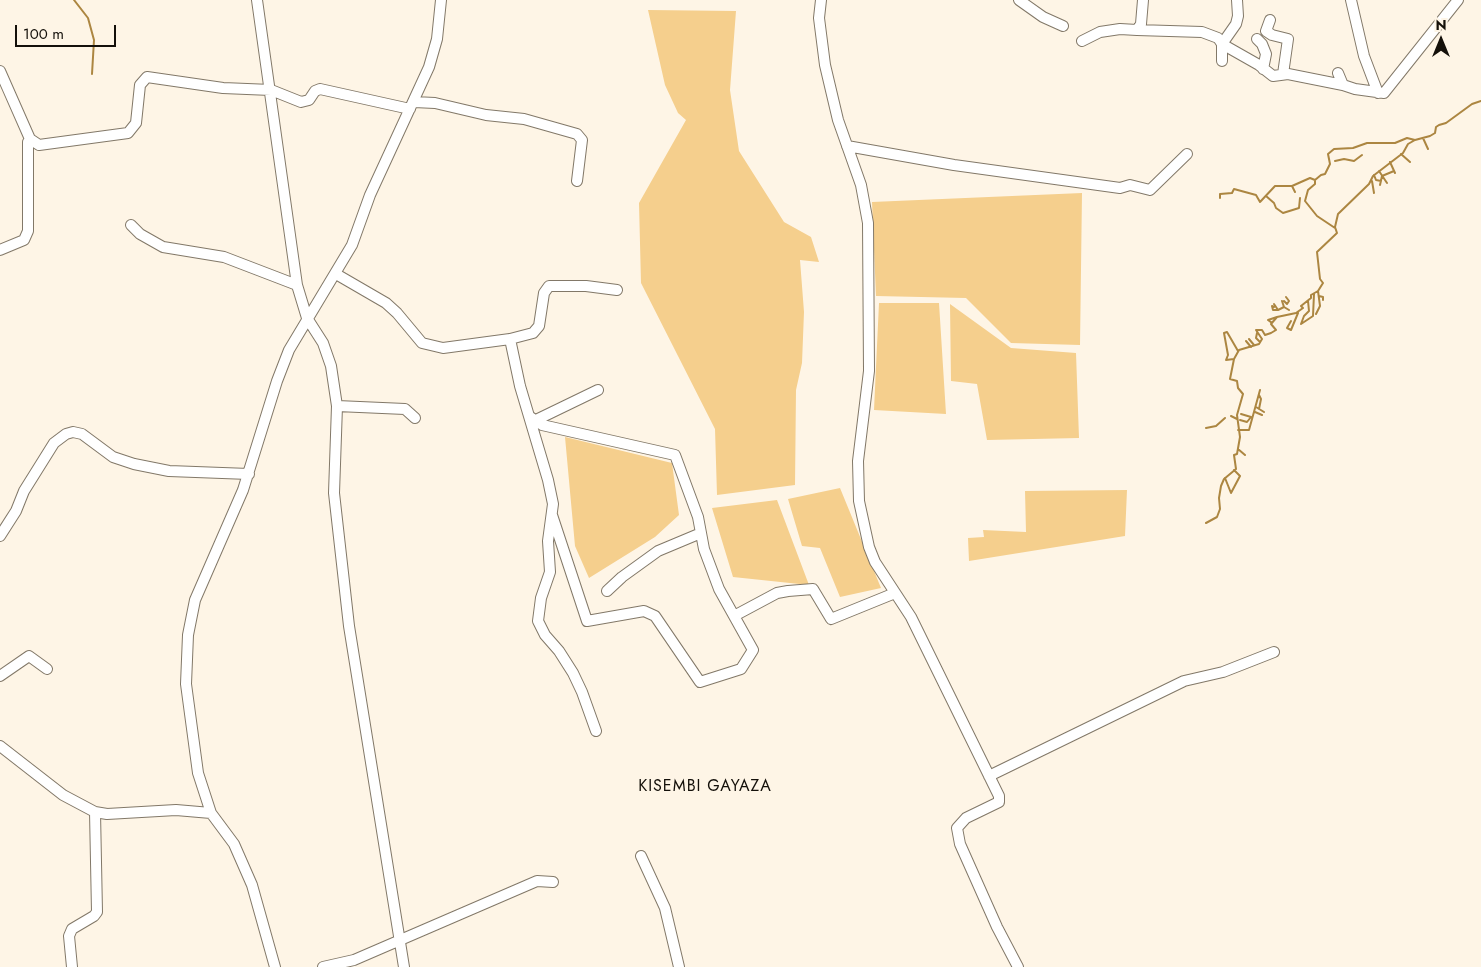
<!DOCTYPE html>
<html>
<head>
<meta charset="utf-8">
<style>
  body { margin:0 }
  #map { position:relative; width:1481px; height:967px; overflow:hidden; background:#fef5e6; font-family:Jost,sans-serif }
  canvas { display:block }
  .north { position:absolute; left:1416px; top:15px; width:50px; height:50px; -webkit-text-stroke:4px #fef5e6; paint-order:stroke; rotate:0deg; font-size:14px; font-weight:700; line-height:20px; text-align:center; color:#14100a }
  .north::after { content:''; display:block; margin:auto; width:18px; height:22px; background:#14100a; clip-path:polygon(50% 0,100% 100%,50% 72%,0 100%) }
  .scale { position:absolute; left:15px; top:25px; width:101px; height:22px; box-sizing:border-box; border:2px solid #14100a; border-top:0; padding-left:6px; font-size:15px; line-height:18px; white-space:nowrap; color:#14100a; -webkit-text-stroke:4px #fef5e6; paint-order:stroke }
</style>
</head>
<body>
<div id="map">
<canvas width="1481" height="967"></canvas>
<div class="north">N</div>
<div class="scale">100 m</div>
</div>
<script>
const g = document.querySelector('canvas').getContext('2d');
g.lineJoin = 'round';
function fill(path, color) { g.fillStyle = color; g.fill(path, 'evenodd'); }
const toPath = rows => new Path2D(rows.map(r => 'M' + r).join(''));
function stroke(path, color, width, dash) { g.strokeStyle = color; g.lineWidth = width; g.lineCap = dash ? 'butt' : 'round'; g.setLineDash(dash || []); g.stroke(path); }
function label(font, color, halo, rows, align = 'center') {
  g.font = font + ' Jost,sans-serif'; g.lineWidth = 4.5; g.setLineDash([]); g.textBaseline = 'middle'; g.strokeStyle = halo; g.fillStyle = color; for (const [text, x, y, turn = 0] of rows) {
    g.save(); g.translate(x, y); g.rotate((+turn || 0) * Math.PI / 180); g.textAlign = isNaN(turn) ? turn : align; if (halo) g.strokeText(text, 0, 0); g.fillText(text, 0, 0); g.restore();
  }
}
fill(toPath([
  [648,10,736,11,730,90,739,151,784,222,811,237,819,262,800,260,804,312,802,363,796,390,795,485,717,495,715,429,641,283,639,203,686,120,678,113,665,85],
  [1082,193,1080,345,1011,343,966,298,876,296,872,202],
  [879,303,939,303,946,414,874,410],
  [950,304,1011,348,1076,353,1079,438,987,440,977,384,951,381],
  [565,437,672,463,679,515,655,537,589,578,575,546],
  [840,488,881,588,840,597,820,548,802,546,788,499],
  [1127,490,1125,536,969,561,968,538,984,537,983,530,1026,532,1025,491],
  [777,500,809,585,733,577,712,508]
]), '#f5cf8d');
stroke(toPath([
  [74,0,88,18,94,40,92,74],
  [1423,138,1428,149],
  [1401,154,1410,162],
  [1335,161,1344,159,1354,161,1362,155],
  [1390,162,1395,173],
  [1379,171,1387,183],
  [1374,175,1376,180,1381,181],
  [1315,180,1315,184,1308,190,1305,201,1317,216,1335,228],
  [1372,181,1374,193],
  [1380,185,1382,176,1394,171],
  [1292,186,1295,192],
  [1266,196,1274,203,1276,208,1283,213,1299,208,1300,198],
  [1220,198,1220,194,1232,193,1234,189,1256,195,1260,202,1275,186,1292,186,1310,178,1315,180,1321,175,1325,174,1330,164,1328,154,1334,149,1353,148,1367,143,1395,143,1407,138,1415,140],
  [1319,296,1323,297,1323,300],
  [1282,301,1284,307,1289,310],
  [1284,301,1287,304,1289,301,1286,297],
  [1308,301,1309,311,1304,316,1301,324,1313,316,1314,294],
  [1274,304,1278,310,1284,307],
  [1274,307,1272,306,1273,310,1277,310],
  [1316,314,1320,306,1318,291],
  [1291,321,1287,328,1291,330,1298,313],
  [1272,323,1268,320,1277,317],
  [1257,333,1256,338,1259,341],
  [1249,339,1254,345],
  [1246,341,1251,347],
  [1234,359,1226,360,1228,355,1224,333,1227,332,1238,351],
  [1259,395,1261,399,1259,409],
  [1256,407,1264,412],
  [1255,412,1262,415],
  [1231,416,1237,419],
  [1240,420,1247,422,1251,417,1241,414],
  [1206,428,1216,426,1225,418],
  [1238,430,1249,430,1260,390],
  [1238,449,1245,455],
  [1225,478,1231,493,1240,476,1234,470],
  [1206,523,1217,517,1220,509,1219,498,1221,486,1224,479,1236,469,1234,455,1237,454,1240,437,1237,415,1243,394,1238,388,1237,381,1230,379,1234,359,1239,350,1259,344,1262,339,1256,330,1262,330,1265,335,1271,333,1276,330,1271,324,1277,317,1296,313,1303,308,1301,306,1311,298,1311,295,1318,291,1323,283,1320,279,1317,252,1337,233,1335,227,1338,214,1369,184,1373,176,1403,153,1408,144,1415,140,1430,136,1435,133,1436,127,1439,125,1446,123,1472,104,1481,101]
]), '#ac8641', 2);
const minor = toPath([
  [257,0,297,285,307,318,323,343,331,366,337,406,334,493,349,626,404,967],
  [821,0,819,18,825,65,838,120,861,185,868,223,869,371,858,461,859,501,869,547,875,562,911,617,999,796,999,802,966,818,957,828,960,844,997,927,1018,967],
  [1019,0,1043,17,1063,26],
  [1351,0,1364,56,1378,93],
  [1270,20,1266,31,1272,35,1288,39,1283,74],
  [1137,30,1202,32,1218,38,1222,44,1259,65,1273,76,1288,74,1343,85],
  [1257,39,1262,44,1266,54,1263,69],
  [1082,41,1100,32,1120,29,1137,30,1141,24,1143,0],
  [1222,61,1222,44,1236,24,1238,16,1237,0],
  [0,71,30,139,39,145,128,133,136,123,140,85,147,77,223,88,271,90,301,102,309,100,315,91,320,89,410,109],
  [1338,73,1343,85,1355,89,1384,93,1458,0],
  [414,102,435,103,486,115,524,119,577,134,582,140,577,181],
  [847,146,954,165,1120,188,1130,185,1150,190,1187,154],
  [131,225,140,234,163,247,224,257,297,285],
  [0,250,24,240,28,231,28,142,30,139],
  [336,274,386,303,397,313,422,343,443,348,510,339,533,333,539,326,544,293,549,286,586,286,617,290],
  [510,339,520,386,548,480,553,504,548,541,550,572,541,598,538,621,545,635,559,651,573,673,582,692,596,731],
  [337,406,405,409,415,418],
  [529,416,542,425,675,455,698,517,704,549,719,589,753,650,741,669,700,682,655,616,644,611,587,621,552,515],
  [536,420,598,390],
  [0,536,16,511,24,491,54,443,66,434,73,432,82,434,113,457,134,464,169,471,249,474],
  [607,591,622,577,658,551,701,533],
  [734,616,777,593,788,591,813,589,831,619,895,593],
  [0,676,29,656,47,669],
  [0,746,63,795,95,812,107,814,176,810,211,813],
  [989,776,1184,681,1223,672,1274,652],
  [641,856,665,908,679,967],
  [72,967,69,936,72,929,94,916,97,912,95,812],
  [275,967,252,885,234,844,211,813,198,773,186,684,188,635,195,600,243,490,277,381,289,350,352,245,370,195,429,67,437,39,441,0],
  [323,967,354,960,537,881,553,882]
]);
stroke(minor, '#827868', 12);
stroke(minor, '#fff', 10);
g.letterSpacing = '1px';
label('16px', '#14100a', '#fef5e6', [
  ["KISEMBI GAYAZA",705,787]
]);
g.letterSpacing = '0px';
</script>
</body>
</html>
